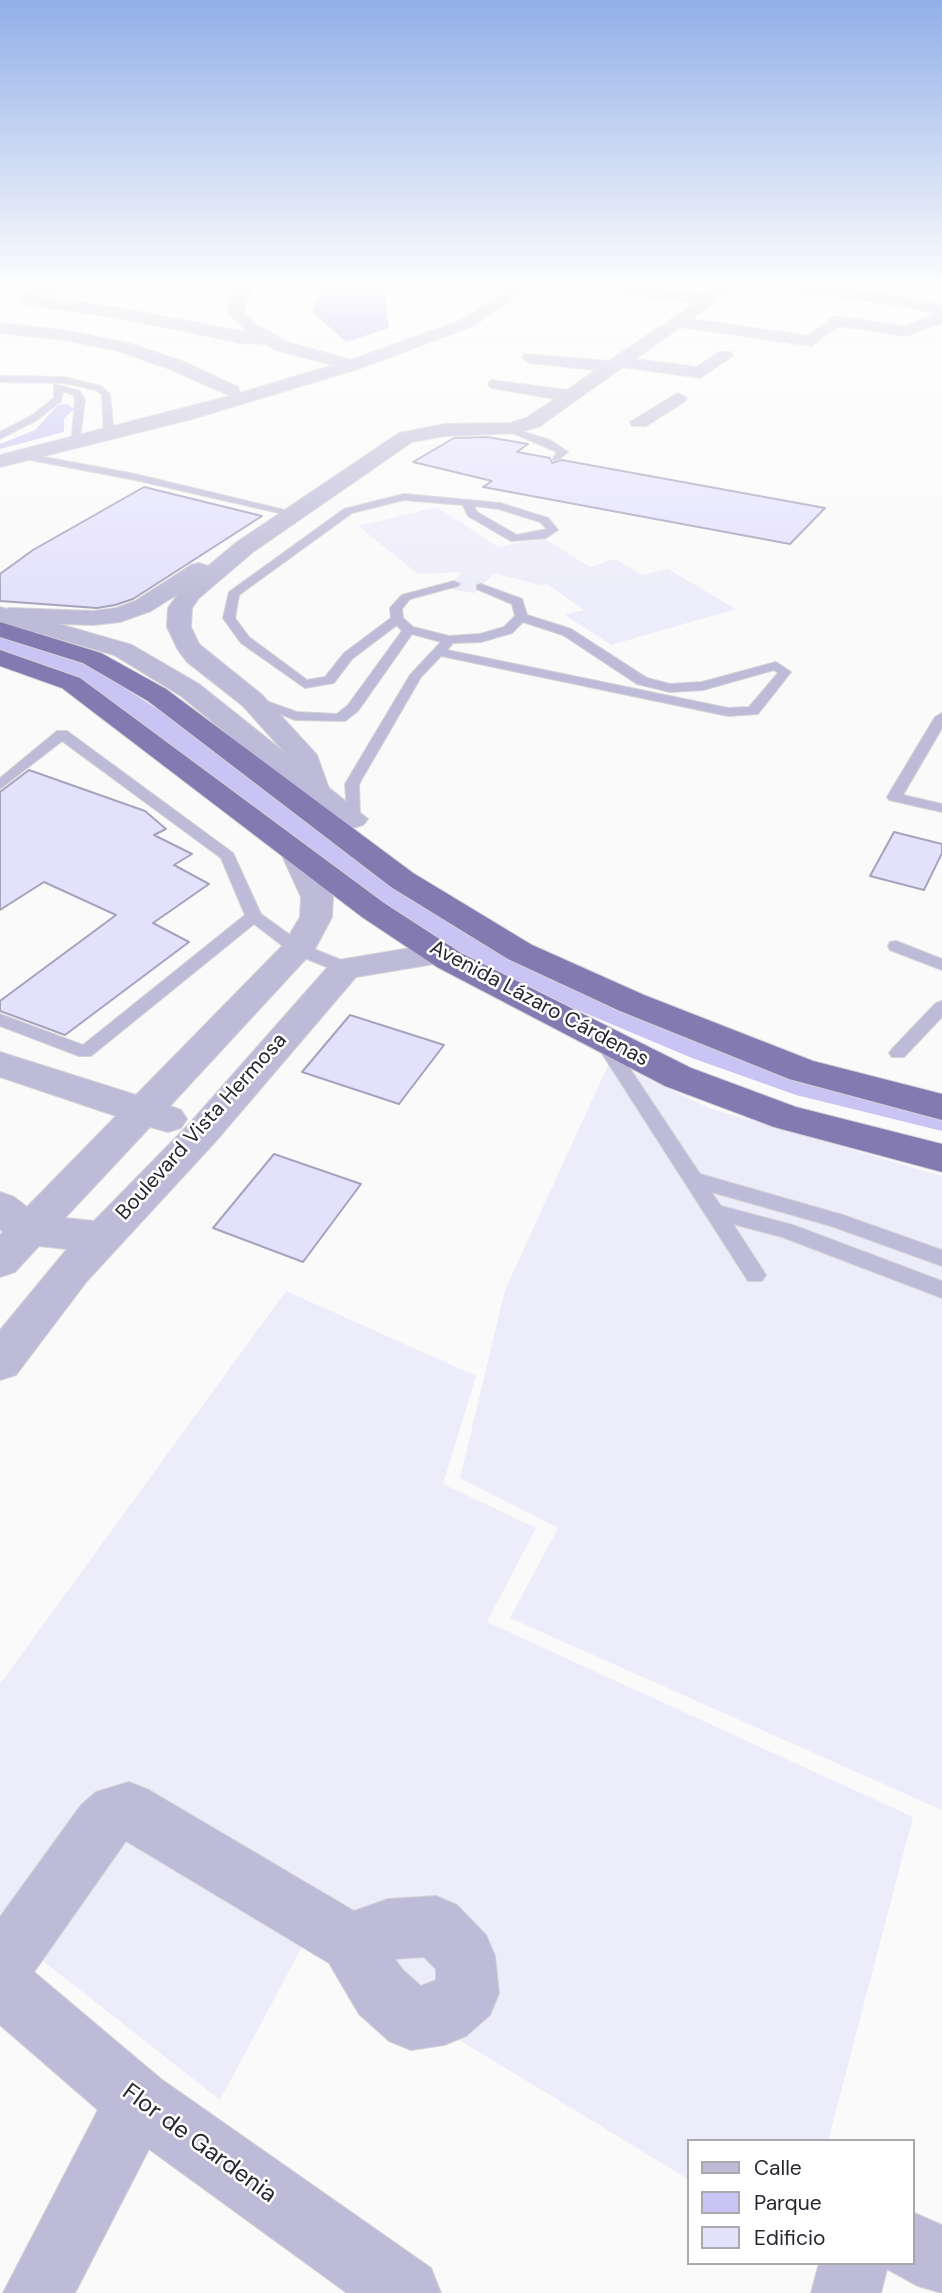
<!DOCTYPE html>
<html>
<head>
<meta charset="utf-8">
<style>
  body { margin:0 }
  #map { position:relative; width:942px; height:2293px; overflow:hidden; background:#fafafa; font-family:"DM Sans",sans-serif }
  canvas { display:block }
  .legend { position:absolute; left:687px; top:2139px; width:228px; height:126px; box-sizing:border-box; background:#fff; border:2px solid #a9a8ad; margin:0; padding:9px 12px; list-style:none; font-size:21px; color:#282631 }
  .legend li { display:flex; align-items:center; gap:14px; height:35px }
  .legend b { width:35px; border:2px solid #a9a8ad }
</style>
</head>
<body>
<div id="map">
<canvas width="942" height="2293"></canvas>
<ul class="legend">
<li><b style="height:9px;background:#bebbd8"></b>Calle</li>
<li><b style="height:19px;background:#c9c4f3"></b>Parque</li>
<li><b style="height:19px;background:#e4e1fd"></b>Edificio</li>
</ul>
</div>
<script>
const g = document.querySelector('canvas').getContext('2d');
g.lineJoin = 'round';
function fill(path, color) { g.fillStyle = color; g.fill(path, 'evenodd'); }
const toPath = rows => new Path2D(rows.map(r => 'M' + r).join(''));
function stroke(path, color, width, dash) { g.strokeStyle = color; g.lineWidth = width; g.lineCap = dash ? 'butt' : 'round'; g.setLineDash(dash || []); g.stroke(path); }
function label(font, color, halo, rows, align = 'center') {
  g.font = font + ' "DM Sans",sans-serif'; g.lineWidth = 5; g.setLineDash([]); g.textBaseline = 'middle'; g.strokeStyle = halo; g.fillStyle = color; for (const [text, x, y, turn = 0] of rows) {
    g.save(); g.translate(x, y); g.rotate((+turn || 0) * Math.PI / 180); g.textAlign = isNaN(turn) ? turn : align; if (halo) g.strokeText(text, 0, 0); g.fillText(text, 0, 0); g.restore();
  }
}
fill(toPath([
  [437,507,498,547,542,537,590,567,615,559,642,575,668,569,736,609,611,645,565,615,584,610,547,584,540,585,494,573,475,593,450,589,461,572,418,574,358,526],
  [610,1061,709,1108,942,1176,942,1810,510,1618,558,1528,460,1478,505,1290],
  [286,1291,476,1376,443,1484,536,1528,487,1622,913,1817,828,2141,688,2141,688,2179,303,1945,220,2100,0,1927,0,1684]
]), '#edecfa');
fill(toPath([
  [68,404,74,409,64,419,64,432,0,449,0,444,35,430,58,405],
  [0,633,85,662,185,727,512,954,942,1113,942,1131,796,1095,692,1058,454,958,147,731,0,654]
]), '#c9c4f3');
fill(toPath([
  [324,284,383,284,389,328,346,342,311,311]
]), '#b0a7e7');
const building = toPath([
  [487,437,528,444,517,452,550,458,552,463,562,460,825,508,790,544,483,487,492,481,413,462,454,438,487,437],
  [144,487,262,516,133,599,115,605,97,608,0,601,0,574,33,550,144,487],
  [29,770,145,811,166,829,154,835,192,854,174,865,209,884,153,923,189,942,65,1035,0,1011,0,1001,116,915,44,882,0,910,0,792,29,770],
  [894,832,942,844,942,853,924,890,870,876,894,832],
  [350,1015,444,1045,399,1104,302,1072,350,1015],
  [274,1154,361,1184,303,1262,213,1228,274,1154]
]);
fill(building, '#e4e1fd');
stroke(building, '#a6a3bd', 2);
const service = toPath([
  [0,376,64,377,101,386,110,394,114,436,109,439,104,436,102,395,95,390,64,383,0,382,0,376],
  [54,384,80,391,85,400,79,446,71,444,75,400,73,395,63,391,61,401,37,420,0,439,0,432,31,416,54,398,54,384],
  [508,427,550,440,568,452,558,460,552,460,557,452,508,431,508,427],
  [23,453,135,474,297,513,292,516,135,480,20,458,23,453],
  [404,494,500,503,548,518,558,530,546,538,511,541,468,516,463,505,404,500,352,513,239,595,235,618,249,637,307,680,325,677,344,653,391,618,390,608,402,595,454,581,460,584,458,586,410,599,402,609,403,618,413,627,449,636,480,634,504,627,515,616,512,604,477,589,477,585,481,584,522,599,527,615,571,629,647,678,670,684,702,682,776,662,791,672,758,714,728,716,441,656,421,677,359,784,360,819,353,823,348,822,345,784,410,675,441,642,412,634,358,711,345,721,295,720,245,700,252,696,297,712,337,714,348,705,402,631,397,625,352,659,334,683,305,688,241,643,223,618,229,592,344,509,404,494],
  [474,506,499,509,540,522,547,529,517,535,477,512,474,506],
  [523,622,563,635,637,684,670,692,703,690,774,670,778,673,749,707,728,708,447,650,453,643,481,642,512,633,523,622],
  [942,713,942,728,903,795,942,804,942,812,889,800,887,797,935,717,942,713],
  [57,731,67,731,233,853,261,914,304,945,351,964,353,968,351,972,339,972,292,953,254,924,91,1056,79,1056,0,1026,0,1014,83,1045,245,915,221,858,62,741,0,789,0,778,57,731],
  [896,941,942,959,942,970,890,950,888,946,890,942,896,941],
  [942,1001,942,1017,904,1057,892,1057,889,1053,892,1049,936,1003,942,1001],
  [601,1032,607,1034,700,1174,843,1215,942,1250,942,1266,831,1226,711,1192,721,1206,793,1225,942,1281,942,1298,782,1237,733,1224,766,1275,762,1281,748,1281,592,1038,601,1032]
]);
const minor = toPath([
  [53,284,87,284,38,296,120,308,249,333,228,313,229,301,241,284,256,284,245,301,244,312,256,324,287,342,351,360,461,320,517,284,535,284,473,326,358,369,192,419,0,467,0,455,230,396,170,369,118,351,65,340,0,333,0,323,65,330,128,343,182,361,238,387,240,393,333,365,275,350,266,344,240,343,120,318,24,304,16,299,30,289,53,284],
  [722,284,739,284,692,319,808,336,834,316,905,326,935,314,902,306,775,288,768,284,811,284,902,296,942,306,942,323,906,336,838,326,812,346,681,327,635,359,697,367,719,352,731,352,733,356,700,378,623,367,540,426,518,433,445,436,412,442,253,552,199,598,192,608,191,627,199,644,261,694,317,755,331,794,327,800,317,803,307,800,294,763,243,706,187,662,178,650,167,627,168,608,178,594,151,611,120,622,93,625,10,622,0,618,2,610,10,608,93,611,116,608,135,601,191,565,199,563,208,566,237,542,399,433,445,424,510,423,526,418,555,399,491,388,488,384,491,380,567,390,596,370,530,363,522,358,524,354,609,361,695,303,631,295,623,290,626,287,706,295,722,284],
  [678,393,687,398,684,402,646,426,632,426,630,422,678,393],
  [129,1782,149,1790,354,1911,388,1899,436,1896,457,1905,486,1935,495,1956,499,1993,490,2015,466,2036,444,2045,411,2050,389,2041,359,2014,329,1963,126,1841,34,1972,161,2079,431,2268,441,2293,347,2293,149,2149,75,2293,3,2293,98,2110,0,2025,0,1917,81,1805,96,1792,129,1782],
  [424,1957,436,1969,436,1980,421,1986,403,1970,395,1959,424,1957],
  [912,2212,942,2225,942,2293,918,2286,887,2269,881,2293,811,2293,819,2263,912,2263,912,2212]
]);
const tertiary = toPath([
  [0,607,132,645,199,684,368,819,363,825,353,828,343,825,307,800,181,696,114,655,0,622,0,607],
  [295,842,306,845,310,851,333,897,332,917,315,949,170,1106,181,1110,187,1119,181,1128,168,1132,150,1127,65,1218,94,1221,190,1123,333,961,440,943,452,946,457,953,452,960,440,963,356,977,216,1141,87,1281,16,1375,0,1380,0,1330,67,1249,39,1246,15,1272,0,1277,0,1235,3,1232,0,1229,0,1192,14,1197,27,1207,116,1116,0,1077,0,1052,136,1095,284,944,300,917,301,897,280,851,284,845,295,842]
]);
const trunk = toPath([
  [0,622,101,653,166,689,413,873,532,945,644,995,813,1061,942,1094,942,1120,789,1079,620,1011,508,959,391,887,148,701,83,663,0,637,0,622],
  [0,650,80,678,384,903,461,953,691,1068,796,1107,942,1144,942,1172,774,1127,665,1086,437,967,362,917,62,688,0,666,0,650]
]);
stroke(service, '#d4d4d6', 2);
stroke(minor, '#d4d4d6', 2);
stroke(tertiary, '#d4d4d6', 2);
stroke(trunk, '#d4d4d6', 2);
fill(service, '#bebbd8');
fill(minor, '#bebbd8');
fill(tertiary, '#bebbd8');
fill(trunk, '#837ab2');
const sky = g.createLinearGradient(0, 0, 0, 605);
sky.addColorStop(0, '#91afe8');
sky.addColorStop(0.47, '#fdfdfd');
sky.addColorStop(1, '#fdfdfd00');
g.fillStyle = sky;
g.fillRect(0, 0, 942, 605);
label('21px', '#282631', '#fff', [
  ["Avenida Lázaro Cárdenas",539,1004,28],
  ["Boulevard Vista Hermosa",202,1127,-48]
]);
label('24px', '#282631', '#fff', [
  ["Flor de Gardenia",199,2144,36]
]);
</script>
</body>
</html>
